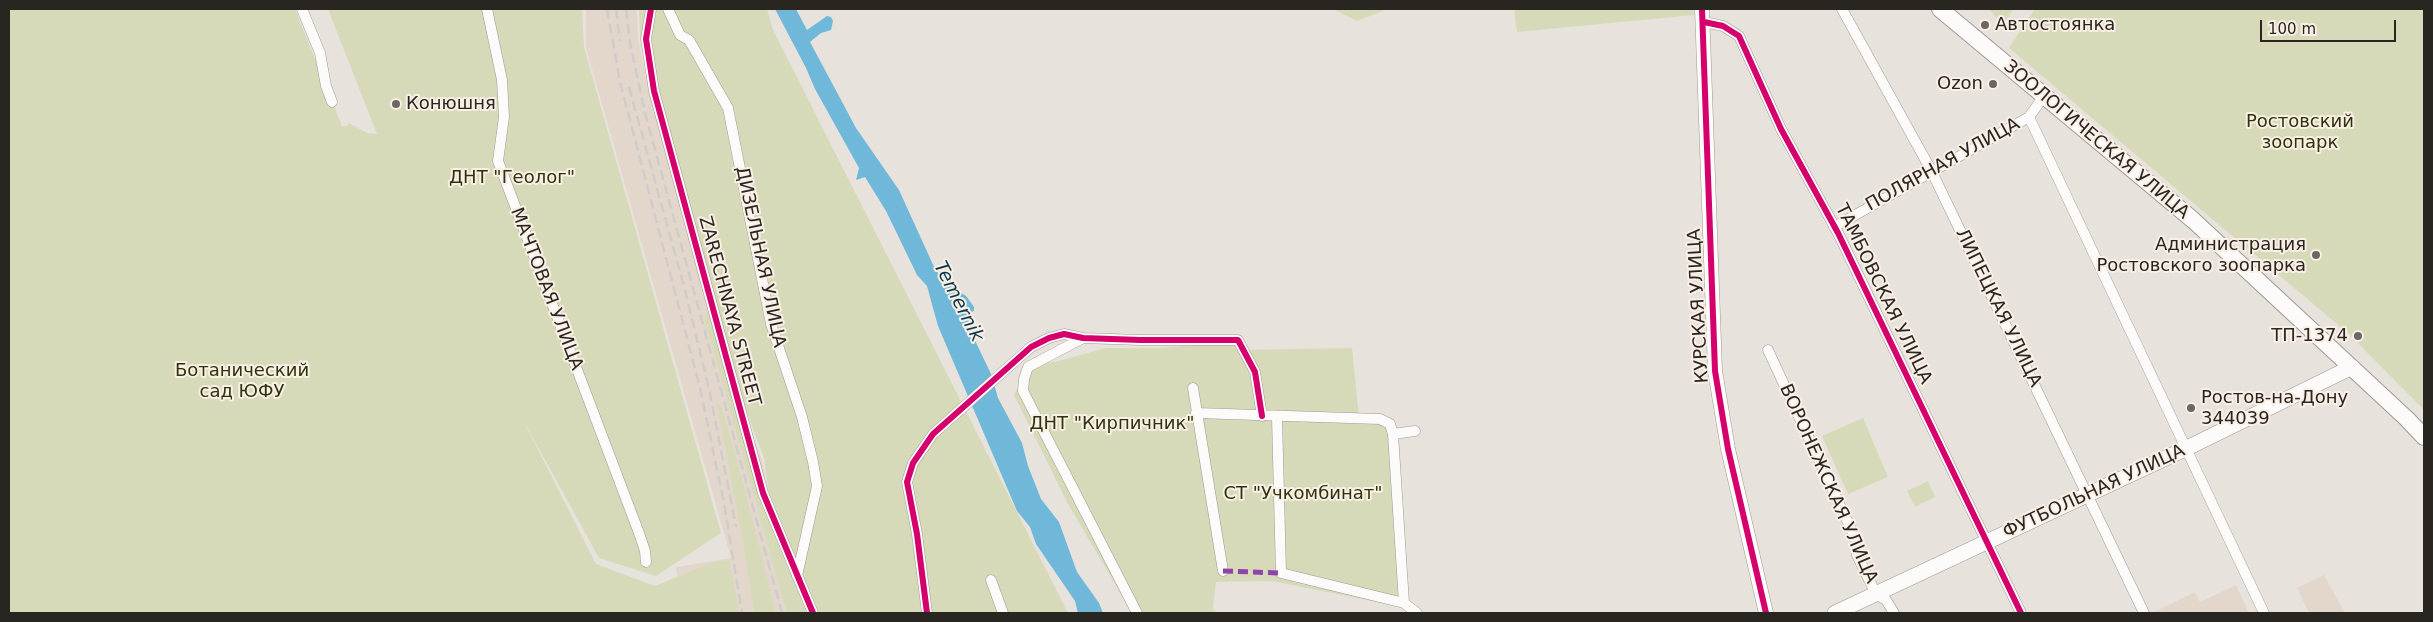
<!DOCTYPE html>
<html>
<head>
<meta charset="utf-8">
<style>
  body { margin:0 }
  #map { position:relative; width:2433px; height:622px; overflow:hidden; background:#e8e2dd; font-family:"DejaVu Sans",sans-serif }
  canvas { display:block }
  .frame { position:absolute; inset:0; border:10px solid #292521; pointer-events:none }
  .scale { position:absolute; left:2260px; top:20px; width:136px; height:22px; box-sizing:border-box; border:2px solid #292521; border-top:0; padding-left:6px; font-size:15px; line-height:18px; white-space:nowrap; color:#292521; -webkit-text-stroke:4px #faefe5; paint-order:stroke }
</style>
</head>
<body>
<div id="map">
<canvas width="2433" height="622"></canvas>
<div class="frame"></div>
<div class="scale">100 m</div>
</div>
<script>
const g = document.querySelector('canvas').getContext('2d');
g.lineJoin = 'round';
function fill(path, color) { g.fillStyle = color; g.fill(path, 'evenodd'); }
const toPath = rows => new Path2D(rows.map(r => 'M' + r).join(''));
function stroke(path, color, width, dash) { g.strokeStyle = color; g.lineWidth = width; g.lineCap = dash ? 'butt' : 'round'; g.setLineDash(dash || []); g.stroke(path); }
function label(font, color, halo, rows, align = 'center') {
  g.font = font + ' "DejaVu Sans",sans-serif'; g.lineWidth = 4; g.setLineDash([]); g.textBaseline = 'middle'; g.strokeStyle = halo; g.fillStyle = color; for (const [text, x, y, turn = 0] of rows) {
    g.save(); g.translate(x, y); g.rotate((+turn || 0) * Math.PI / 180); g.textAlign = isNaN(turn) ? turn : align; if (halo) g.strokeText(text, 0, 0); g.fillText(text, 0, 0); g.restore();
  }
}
fill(toPath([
  [586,9,637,9,638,38,653,110,676,160,726,368,762,460,777,550,810,613,683,613,676,567,731,558,586,48],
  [2324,575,2345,613,2309,613,2297,588],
  [2236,585,2249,613,2152,613,2195,592,2200,602]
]), '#e3d7cc');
fill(toPath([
  [9,9,295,9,342,126,347,126,349,123,367,133,377,134,328,9,582,9,584,47,721,533,656,576,599,558,522,418,596,564,655,586,711,563,729,560,739,613,9,613],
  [639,9,767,9,773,30,1068,613,787,613,705,321,705,316,710,312,772,517,764,458,730,367,678,161,640,38],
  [1333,9,1388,9,1357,21],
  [1514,9,1693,9,1694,15,1517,32],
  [1989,9,2013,9,2003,26],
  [2035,9,2424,9,2424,410,2349,334,2009,48],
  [1239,342,1241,350,1352,348,1359,417,1392,418,1398,606,1272,581,1216,582,1213,608,1216,613,1132,613,1068,504,1014,395,1030,364,1055,362,1106,348,1158,348],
  [720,403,743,482,776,613,754,613,743,542,717,404],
  [1863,418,1888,477,1848,494,1822,436],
  [1928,481,1935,497,1915,507,1907,491]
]), '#d6dab9');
fill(toPath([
  [775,9,796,9,807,30,827,16,831,17,833,21,831,30,821,33,810,42,856,128,899,190,935,269,946,283,966,296,974,307,974,310,968,317,970,330,991,374,998,398,1022,443,1028,466,1041,499,1059,522,1077,572,1099,603,1103,613,1078,613,1075,601,1036,544,1030,527,1017,511,938,326,927,286,917,275,886,211,865,177,856,180,859,168,815,89,806,68]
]), '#70b8da');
const minor = toPath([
  [302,9,320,53,326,86,332,102],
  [487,9,502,80,504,117,498,161,639,533,645,551,646,562],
  [651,9,646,39,654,91,763,493,813,613],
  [668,9,680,35,689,40,728,108,771,324,802,417,813,462,817,486,797,576],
  [1842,9,1931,170,2144,613],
  [1704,22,1723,26,1739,36,1781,129,1838,233,2021,613],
  [2029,117,2264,613],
  [1834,227,2029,117,2044,96],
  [1083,338,1028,367,1024,379,1023,391,1137,613],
  [1768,350,1858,544,1857,555,1876,594,1886,600,1894,613],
  [1193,388,1223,571],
  [1196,413,1380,419,1390,424,1393,434,1404,603],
  [1277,417,1281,573,1404,603,1417,613],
  [1393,434,1415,431],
  [991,580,1003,613],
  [927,613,917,534,907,482,913,463,933,434,1031,347,1049,338,1064,334,1083,338,1140,340,1238,340,1255,372,1262,416]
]);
const tertiary = toPath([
  [1702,9,1715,371,1728,449,1766,613]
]);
const secondary = toPath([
  [1835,613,2185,449,2352,367]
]);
const primary = toPath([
  [1940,9,2193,220,2407,419,2424,437]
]);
stroke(minor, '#9e9a96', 11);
stroke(tertiary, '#9e9a96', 15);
stroke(secondary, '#9e9a96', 16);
stroke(primary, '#9e9a96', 18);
stroke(minor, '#fcfbfa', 10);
stroke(tertiary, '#fcfbfa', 14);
stroke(secondary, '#fcfbfa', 15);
stroke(primary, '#fcfbfa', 16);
stroke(toPath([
  [607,9,620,82,700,388,724,503,742,613],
  [616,9,620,41],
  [626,9,630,43,645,113,782,613],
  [629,87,685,290,709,389,736,527]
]), '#cecdcb', 2.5, [10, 5]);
stroke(toPath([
  [1223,571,1281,573]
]), '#8e44ad', 5, [10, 5]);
stroke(toPath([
  [651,9,646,39,654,91,763,493,813,613],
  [1702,9,1715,371,1728,449,1766,613],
  [1704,22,1723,26,1739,36,1781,129,1838,233,2021,613],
  [927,613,917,534,907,482,913,463,933,434,1031,347,1049,338,1064,334,1083,338,1140,340,1238,340,1255,372,1262,416]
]), '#d6006c', 6);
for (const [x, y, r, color] of [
  [1985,25,5,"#6c6763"],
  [1993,84,5,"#6c6763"],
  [396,104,5,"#6c6763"],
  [2316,255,5,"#6c6763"],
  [2358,336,5,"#6c6763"],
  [2191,408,5,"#6c6763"]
]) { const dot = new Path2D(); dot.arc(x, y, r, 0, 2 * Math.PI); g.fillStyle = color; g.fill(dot); stroke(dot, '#faefe5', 2); }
label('18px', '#292521', '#faefe5', [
  ["Автостоянка",1995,25],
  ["Ozon",1983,84,"right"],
  ["Конюшня",406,104],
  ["Администрация",2306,245,"right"],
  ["Ростовского зоопарка",2306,266,"right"],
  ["ТП-1374",2348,336,"right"],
  ["Ростов-на-Дону",2201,398],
  ["344039",2201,419]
], 'left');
label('18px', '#2d330b', '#faefe5', [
  ["Ростовский",2300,122],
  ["зоопарк",2300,143],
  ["ДНТ \"Геолог\"",512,178],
  ["Ботанический",242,371],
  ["сад ЮФУ",242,392],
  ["ДНТ \"Кирпичник\"",1112,424],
  ["СТ \"Учкомбинат\"",1303,494]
]);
label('18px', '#292521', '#faefe5', [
  ["ЗООЛОГИЧЕСКАЯ УЛИЦА",2096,140,40],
  ["ПОЛЯРНАЯ УЛИЦА",1943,165,-29],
  ["ДИЗЕЛЬНАЯ УЛИЦА",760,257,78],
  ["МАЧТОВАЯ УЛИЦА",546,289,69],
  ["ТАМБОВСКАЯ УЛИЦА",1883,294,64],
  ["КУРСКАЯ УЛИЦА",1699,306,-93],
  ["ЛИПЕЦКАЯ УЛИЦА",1998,308,64],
  ["ZARECHNAYA STREET",729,311,75],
  ["ВОРОНЕЖСКАЯ УЛИЦА",1828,484,66],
  ["ФУТБОЛЬНАЯ УЛИЦА",2094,492,-25]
]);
label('italic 19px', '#08364b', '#faefe5', [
  ["Temernik",958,302,63]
]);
</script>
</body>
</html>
